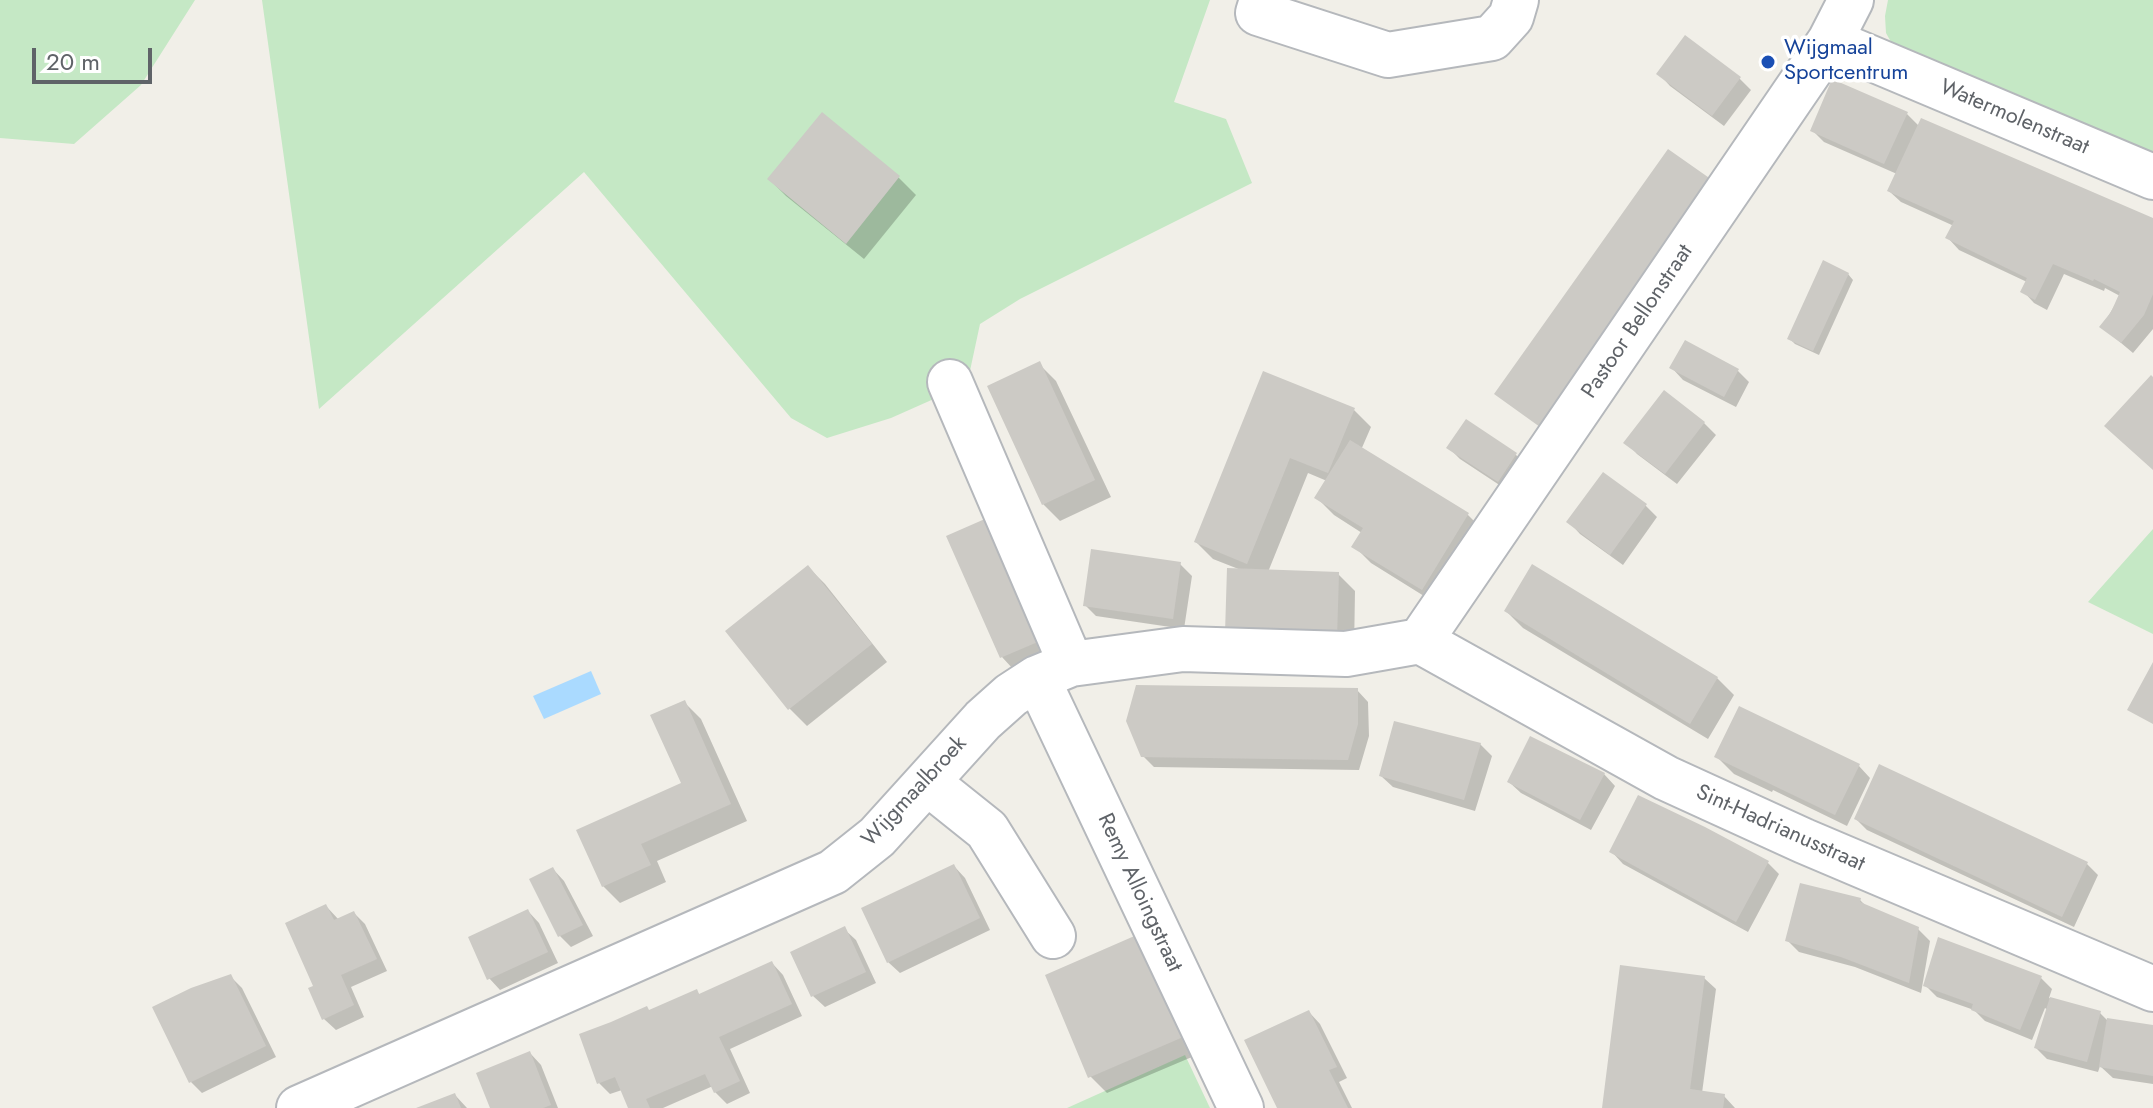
<!DOCTYPE html>
<html>
<head>
<meta charset="utf-8">
<style>
  body { margin:0 }
  #map { position:relative; width:2153px; height:1108px; overflow:hidden; background:#f1efe8; font-family:Jost,sans-serif }
  canvas { display:block }
  .scale { position:absolute; left:32px; top:48px; width:120px; height:36px; box-sizing:border-box; border:4px solid #5f6368; border-top:0; padding-left:10px; font-size:24px; line-height:28px; white-space:nowrap; color:#5f6368; -webkit-text-stroke:6px #fff; paint-order:stroke }
</style>
</head>
<body>
<div id="map">
<canvas width="2153" height="1108"></canvas>
<div class="scale">20 m</div>
</div>
<script>
const g = document.querySelector('canvas').getContext('2d');
g.lineJoin = 'round';
function fill(path, color) { g.fillStyle = color; g.fill(path, 'evenodd'); }
const toPath = rows => new Path2D(rows.map(r => 'M' + r).join(''));
function stroke(path, color, width, dash) { g.strokeStyle = color; g.lineWidth = width; g.lineCap = dash ? 'butt' : 'round'; g.setLineDash(dash || []); g.stroke(path); }
function label(font, color, halo, rows, align = 'center') {
  g.font = font + ' Jost,sans-serif'; g.lineWidth = 7; g.setLineDash([]); g.textBaseline = 'middle'; g.strokeStyle = halo; g.fillStyle = color; for (const [text, x, y, turn = 0] of rows) {
    g.save(); g.translate(x, y); g.rotate((+turn || 0) * Math.PI / 180); g.textAlign = isNaN(turn) ? turn : align; if (halo) g.strokeText(text, 0, 0); g.fillText(text, 0, 0); g.restore();
  }
}
fill(toPath([
  [0,0,195,0,141,85,74,144,0,138],
  [262,0,1210,0,1174,102,1226,119,1252,183,1020,299,980,324,968,380,936,398,891,418,827,438,791,418,584,172,319,409],
  [1888,0,2153,0,2153,155,1899,49,1891,42,1886,33,1885,16],
  [2153,529,2153,634,2088,602],
  [1185,1055,1210,1108,1067,1108]
]), '#c5e8c5');
fill(toPath([
  [591,671,601,694,544,719,533,696]
]), '#aadaff');
fill(toPath([
  [1659,74,1739,78,1751,90,1724,126,1670,86],
  [1907,114,1920,127,2153,221,2153,329,2133,353,2102,327,2120,296,2105,288,2104,291,2064,274,2047,310,2034,303,2023,291,2027,282,1959,250,1948,238,1954,226,1901,202,1889,191,1897,174,1824,142,1812,130],
  [822,115,899,178,916,195,864,259,786,196,769,179],
  [1848,274,1853,280,1819,355,1795,344,1790,339],
  [1039,364,1056,381,1111,497,1060,521,1043,504],
  [1672,368,1738,371,1749,382,1736,407,1683,380],
  [1265,374,1354,410,1371,427,1361,450,1468,515,1485,532,1440,606,1371,563,1354,546,1362,533,1334,515,1317,498,1327,481,1308,473,1268,572,1338,574,1355,591,1354,652,1241,570,1213,559,1196,542],
  [1664,393,1704,423,1716,435,1677,484,1637,454,1626,442],
  [1466,422,1516,455,1528,466,1510,492,1460,459,1449,448],
  [1604,475,1646,506,1657,517,1623,565,1580,534,1569,522],
  [1005,529,1057,649,1013,669,1002,657],
  [1180,564,1192,576,1184,629,1096,616,1085,605],
  [808,567,825,584,887,662,807,726,790,709,728,631],
  [1506,611,1717,678,1734,695,1708,739,1523,628],
  [1357,690,1368,702,1369,736,1359,770,1154,767,1143,756],
  [684,702,701,719,747,821,657,861,666,882,620,903,603,886,683,784],
  [1480,744,1492,756,1475,811,1393,787,1381,776],
  [1717,757,1859,766,1870,778,1847,826,1773,790,1772,792,1734,774],
  [1604,774,1615,786,1591,830,1521,793,1509,782],
  [1856,819,2087,864,2098,875,2074,927,1867,830],
  [1612,852,1767,862,1779,874,1748,932,1623,864],
  [954,866,965,878,990,930,900,973,888,962],
  [553,869,564,881,593,936,571,947,560,936],
  [1860,900,1867,907,1918,929,1930,941,1921,993,1855,967,1799,952,1787,940],
  [326,906,339,920,354,913,365,924,387,971,351,987,364,1017,336,1030,324,1019,315,986],
  [528,911,539,923,558,963,500,990,489,978],
  [844,929,856,940,876,983,825,1007,813,996],
  [1138,937,1199,1054,1107,1093,1090,1076],
  [772,963,783,975,802,1016,730,1049,750,1093,727,1104,715,1092,713,1086,663,1108,630,1108,622,1090,610,1094,599,1083,650,1012,696,991,701,996],
  [230,976,242,988,276,1057,202,1093,191,1082],
  [1704,978,1716,989,1702,1093,1724,1096,1735,1108,1604,1108],
  [2041,978,2052,989,2049,998,2100,1013,2107,1020,2153,1027,2153,1084,2113,1078,2100,1066,2098,1072,2047,1059,2036,1048,2048,1010,2045,1008,2032,1040,1985,1021,1974,1010,1937,997,1925,985],
  [1309,1012,1320,1024,1347,1078,1339,1082,1352,1108,1279,1108],
  [530,1053,541,1065,558,1108,492,1108],
  [455,1095,467,1108,421,1108]
]), '#0003');
fill(toPath([
  [1685,35,1741,77,1712,116,1656,74],
  [1832,79,1908,112,1884,164,1810,131],
  [822,112,900,176,846,244,767,179],
  [1921,118,2153,218,2153,294,2144,315,2121,343,2099,327,2111,312,2120,292,2094,279,2093,281,2053,264,2035,300,2020,292,2027,278,1945,238,1954,221,1887,191],
  [1668,149,1715,182,1540,427,1494,394],
  [1823,260,1849,273,1813,351,1787,339],
  [1685,340,1739,369,1724,397,1669,368],
  [1040,361,1095,480,1042,505,987,386],
  [1263,371,1355,408,1328,473,1290,458,1247,564,1194,542],
  [2151,375,2153,377,2153,470,2104,426],
  [1664,390,1705,422,1665,474,1623,443],
  [1466,419,1517,453,1498,482,1446,448],
  [1350,440,1469,513,1422,590,1351,547,1363,528,1314,498],
  [1603,472,1647,504,1610,555,1566,522],
  [994,515,1047,638,1000,658,946,536],
  [1091,549,1181,562,1173,619,1083,606],
  [1532,564,1718,677,1690,724,1504,611],
  [808,565,872,644,788,710,725,631],
  [1227,568,1339,572,1337,636,1225,633],
  [2153,662,2153,724,2127,710],
  [1136,685,1358,688,1358,724,1348,760,1141,757,1126,721],
  [685,700,731,804,641,844,651,865,602,887,576,830,681,783,650,715],
  [1739,706,1860,764,1835,815,1714,757],
  [1394,721,1481,743,1464,800,1379,776],
  [1530,736,1605,773,1580,820,1507,782],
  [1879,764,2088,862,2062,917,1854,819],
  [1638,795,1705,827,1769,861,1736,922,1609,852],
  [954,864,980,918,887,963,861,908],
  [553,867,583,925,558,937,529,879],
  [1800,883,1861,898,1860,902,1919,927,1909,983,1841,957,1785,941],
  [326,904,334,920,354,911,377,959,341,975,354,1005,322,1020,308,988,313,986,285,923],
  [528,909,548,952,487,980,468,937],
  [845,926,866,972,811,997,790,952],
  [1139,934,1183,1037,1088,1078,1045,975],
  [1938,937,2042,976,2020,1030,1971,1010,1973,1004,1923,986],
  [772,961,792,1004,719,1037,740,1081,714,1093,705,1074,646,1099,650,1108,628,1108,615,1077,597,1084,579,1034,611,1022,647,1006,649,1010,697,989,699,994],
  [1620,965,1705,976,1690,1089,1725,1094,1723,1108,1602,1108],
  [231,974,266,1046,189,1083,152,1007,191,988],
  [2050,997,2101,1011,2087,1062,2034,1048],
  [1309,1010,1337,1067,1329,1070,1348,1108,1277,1108,1244,1040],
  [2107,1018,2153,1025,2153,1076,2099,1067],
  [530,1051,551,1105,543,1108,490,1108,476,1073],
  [455,1093,461,1108,416,1108]
]), '#cccac5');
const minor = toPath([
  [1262,0,1258,13,1388,55,1492,38,1511,17,1516,0],
  [1830,41,2153,177],
  [950,382,1071,664],
  [1420,641,1666,778,1804,841,2153,989],
  [1420,641,1830,41,1851,0],
  [1037,678,1241,1108],
  [927,782,987,830,1053,936],
  [299,1108,833,872,877,837,983,720,1011,695,1037,678,1071,664,1183,649,1346,654,1420,641]
]);
stroke(minor, '#b5b8bc', 48);
stroke(minor, '#fff', 44);
for (const [x, y, r, color] of [
  [1768,62,8,"#1a4fb4"]
]) { const dot = new Path2D(); dot.arc(x, y, r, 0, 2 * Math.PI); g.fillStyle = color; g.fill(dot); stroke(dot, '#fff', 3); }
label('22px', '#164399', '#fff', [
  ["Wijgmaal",1784,49],
  ["Sportcentrum",1784,74]
], 'left');
label('22px', '#5f6368', '#fff', [
  ["Watermolenstraat",2014,118,23],
  ["Pastoor Bellonstraat",1638,322,-56],
  ["Wijgmaalbroek",915,792,-47],
  ["Sint-Hadrianusstraat",1780,829,24],
  ["Remy Alloingstraat",1139,893,65]
]);
</script>
</body>
</html>
